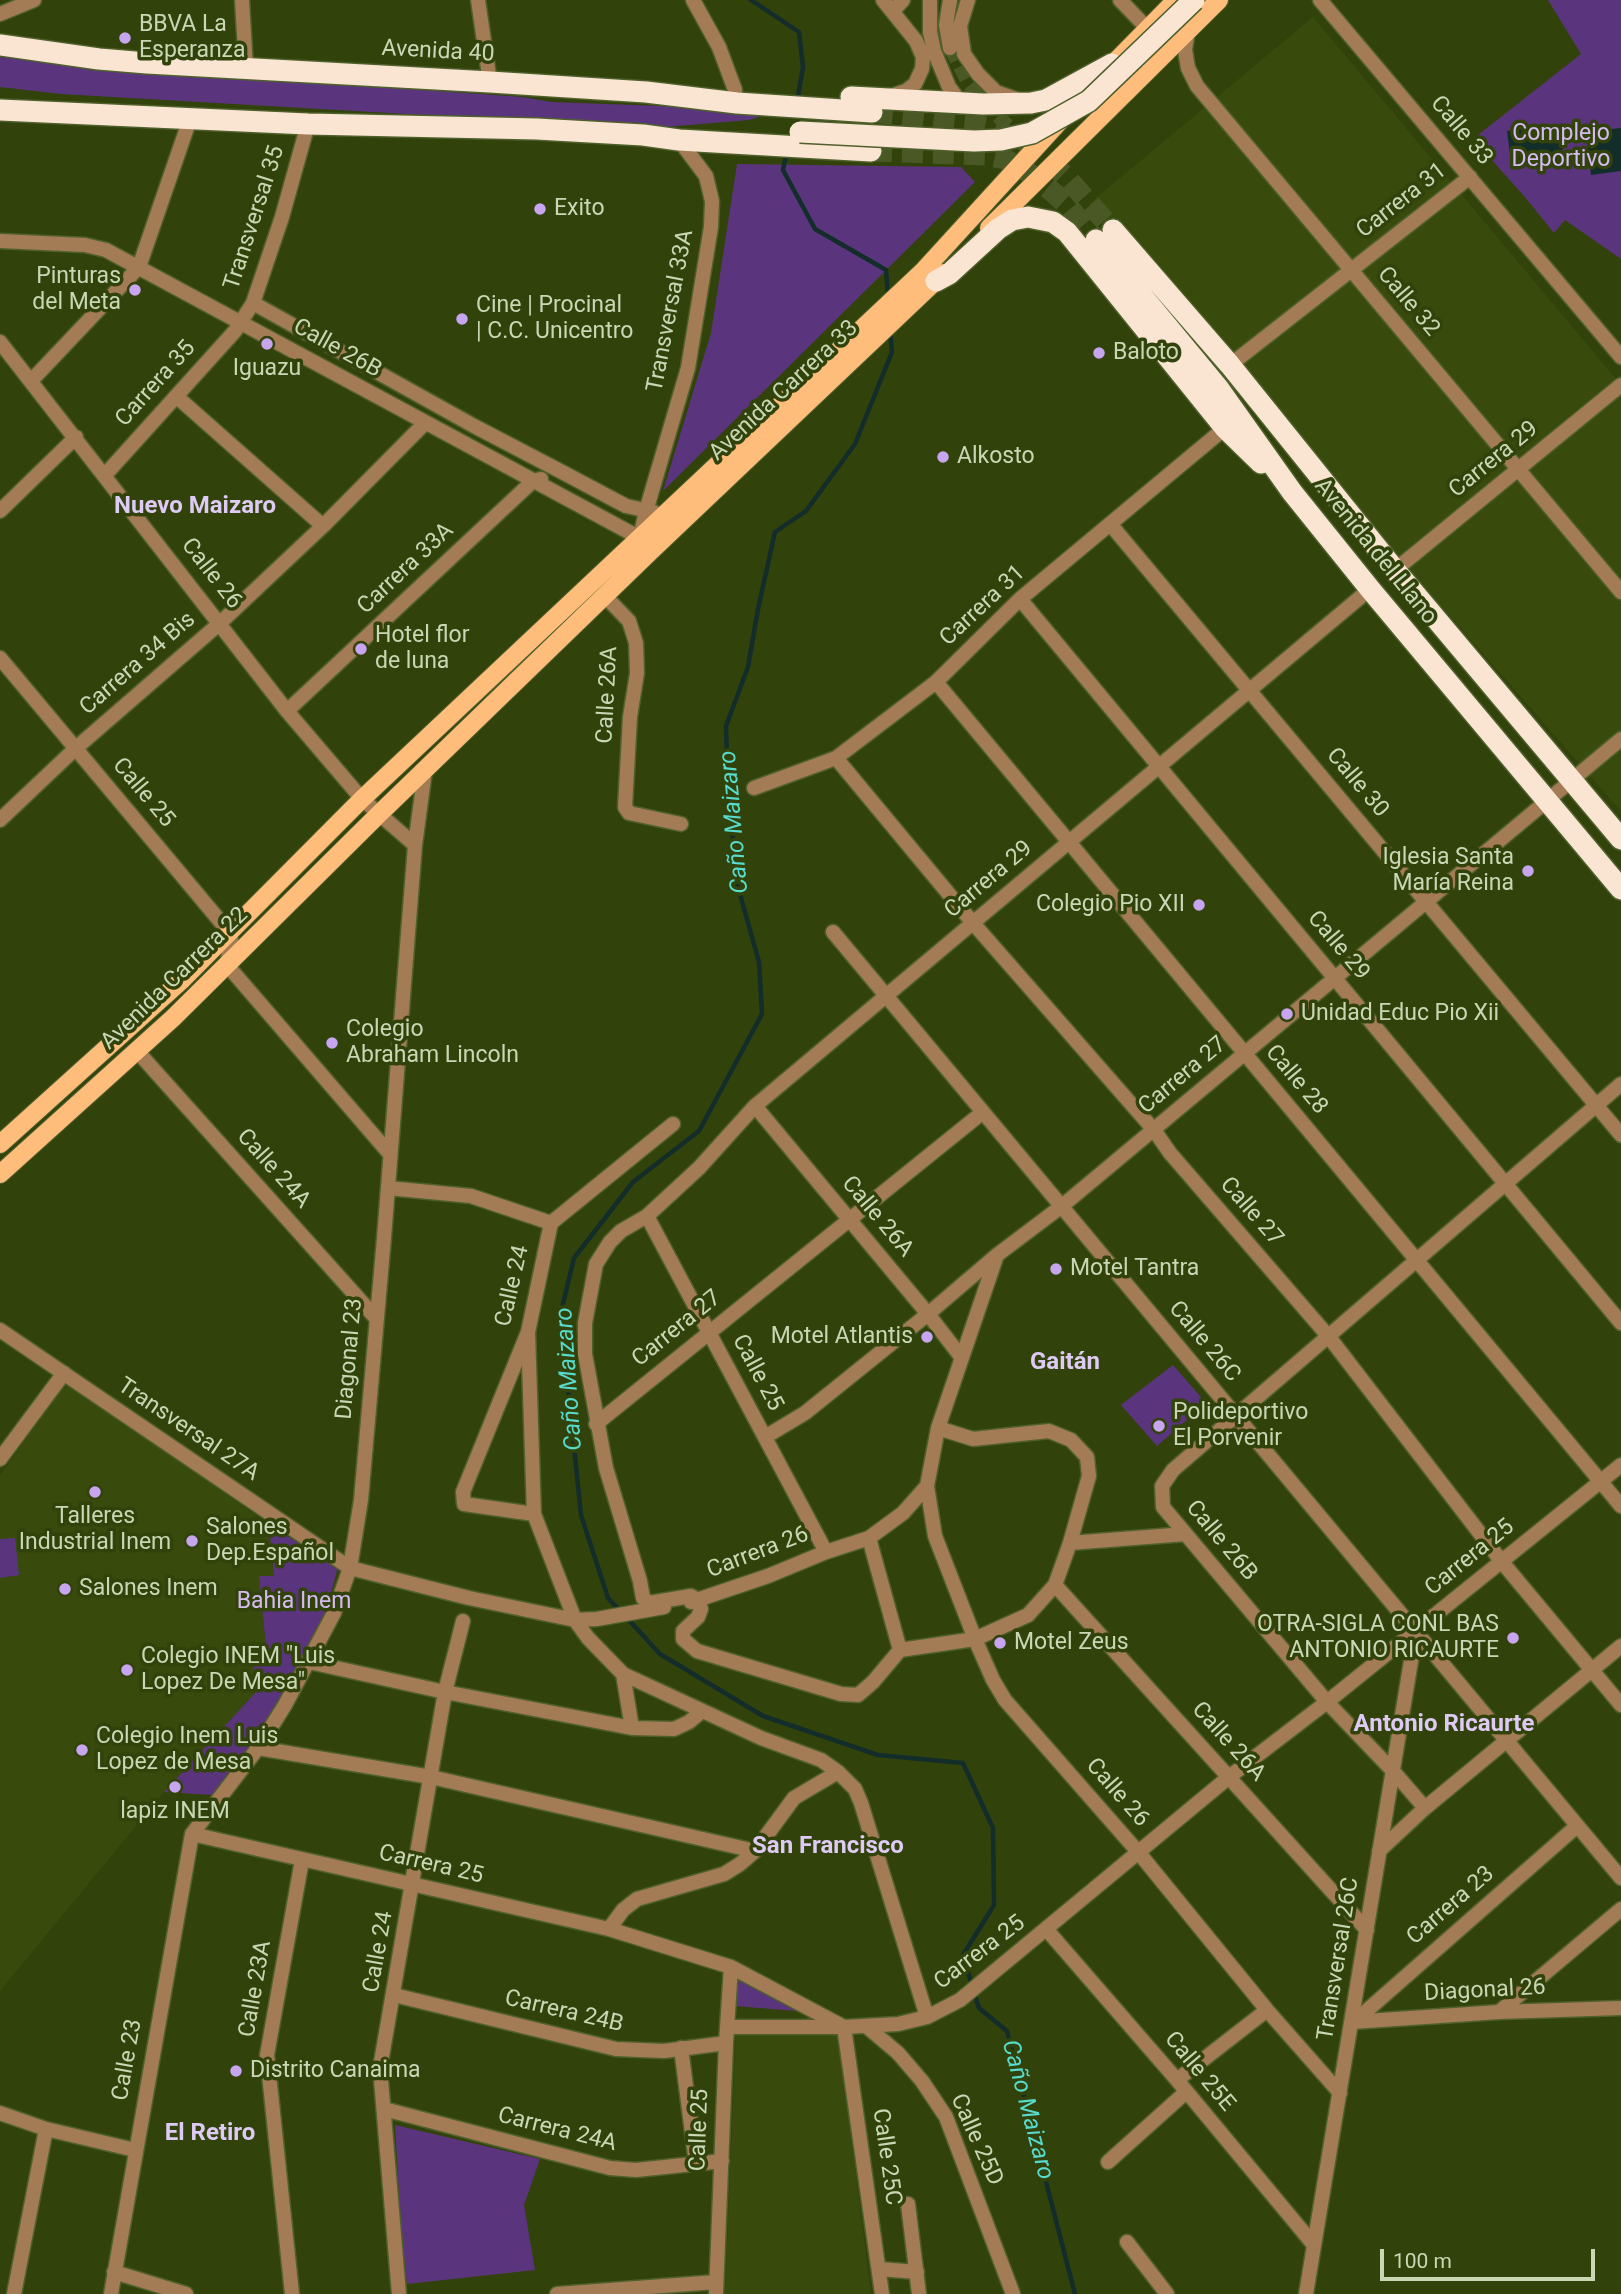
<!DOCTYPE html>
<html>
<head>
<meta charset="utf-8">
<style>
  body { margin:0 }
  #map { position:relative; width:1621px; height:2294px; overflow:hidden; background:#32420b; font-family:Roboto,sans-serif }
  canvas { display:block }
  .scale { position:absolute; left:1380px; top:2249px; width:215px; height:32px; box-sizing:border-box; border:4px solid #c9d7b4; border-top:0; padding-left:9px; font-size:21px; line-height:24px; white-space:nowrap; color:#c9d7b4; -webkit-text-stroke:5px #32420b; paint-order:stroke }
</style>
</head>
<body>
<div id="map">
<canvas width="1621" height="2294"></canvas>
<div class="scale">100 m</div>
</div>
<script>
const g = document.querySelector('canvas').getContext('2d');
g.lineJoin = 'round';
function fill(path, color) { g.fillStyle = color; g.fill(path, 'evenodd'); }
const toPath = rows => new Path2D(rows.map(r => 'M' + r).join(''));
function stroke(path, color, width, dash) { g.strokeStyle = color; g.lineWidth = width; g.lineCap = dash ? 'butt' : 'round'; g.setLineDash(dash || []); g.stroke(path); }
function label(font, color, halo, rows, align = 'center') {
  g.font = font + ' Roboto,sans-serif'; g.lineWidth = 7; g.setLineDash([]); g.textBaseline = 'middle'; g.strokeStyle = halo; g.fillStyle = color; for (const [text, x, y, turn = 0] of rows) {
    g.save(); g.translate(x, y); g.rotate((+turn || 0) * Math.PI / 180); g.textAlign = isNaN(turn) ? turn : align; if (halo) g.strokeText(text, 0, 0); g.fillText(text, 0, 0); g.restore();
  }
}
fill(toPath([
  [1313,17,1621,385,1621,811,1089,204],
  [67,1381,269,1525,274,1577,259,1577,266,1647,252,1648,256,1692,164,1792,0,1991,0,1476],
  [736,2031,838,2033,871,2294,725,2294]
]), '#394b0c');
fill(toPath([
  [1548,0,1621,0,1621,259,1565,220,1554,233,1524,196,1473,139,1581,54],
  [0,57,109,68,522,97,552,102,715,108,759,112,759,117,749,120,665,127,546,122,61,94,0,87],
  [737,164,961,167,975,182,663,491,711,333],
  [1173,1365,1206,1403,1157,1446,1121,1405],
  [269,1525,338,1567,327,1608,303,1660,255,1746,232,1767,213,1795,164,1792,256,1692,251,1647,266,1647,259,1576,274,1576],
  [15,1538,19,1575,0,1578,0,1539],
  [737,1975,809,2012,735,2006],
  [395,2125,540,2159,524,2205,535,2270,407,2284,401,2230]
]), '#5a357e');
fill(toPath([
  [1559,124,1563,154,1511,161,1507,131],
  [1621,128,1621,171,1591,175,1586,132]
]), '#132d2a');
stroke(toPath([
  [751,0,799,32,803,67,797,102],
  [787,151,783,170,815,229,886,270,888,296],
  [621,1612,608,1598,581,1515,566,1370,562,1308,574,1258,633,1182,699,1131,762,1014,759,962,738,887,728,795,726,726,748,667,758,609,775,532,806,511,855,444,892,352,890,330],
  [627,1618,660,1654,763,1716,878,1755,963,1763,993,1828,994,1905,963,1955,972,1985],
  [974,1993,979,2008,1007,2031,1075,2294]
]), '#132d2a', 4.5);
stroke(toPath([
  [950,48,969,84,982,101,1023,140]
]), '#495824', 14, [14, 7]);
stroke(toPath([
  [872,112,966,123,985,127,1024,141,1045,157,1067,178,1113,230],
  [871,151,985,155,1005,159,1029,173,1055,194,1067,205,1096,240]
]), '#495824', 21, [21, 10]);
const minor = toPath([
  [242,0,246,68],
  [478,0,490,82],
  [693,0,719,47,735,90],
  [883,0,916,41,923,57,922,69,915,84,906,91,891,96],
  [930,0,930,32,934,51,949,87,960,102],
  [950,0,946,25,950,48],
  [968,0,960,26,964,54,978,74,996,92,1016,99],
  [1120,0,1148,29],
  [1320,0,1621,357],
  [893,11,903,0],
  [0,14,34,0],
  [1188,30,1185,50,1188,68,1197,86,1621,592],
  [0,241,85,245,106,250,640,538,646,511,688,368,711,227,712,201,706,176,679,140],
  [253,303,474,426,562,472,626,506,654,512],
  [0,342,287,711,362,799,415,845],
  [1230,365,1470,177],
  [31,381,139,267,190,119],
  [176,396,323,526],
  [105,475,235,331,253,303,282,217,308,124],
  [0,511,76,437],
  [1111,525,1621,1135],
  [1395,570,1621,385],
  [605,596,629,621,636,643,637,673,630,717,625,807,629,813,681,824],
  [1020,599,1621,1323],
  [0,658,230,933,231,940,227,965,389,1153],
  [936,682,1621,1506],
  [287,711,533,481,541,479],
  [836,758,973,923,1154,1130,1170,1153,1329,1337,1502,1562,1621,1705],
  [754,788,836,758,936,682,1020,599,1225,428],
  [0,820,76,748,220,623,323,526,425,423],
  [833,932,1621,1878],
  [137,1051,375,1317],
  [755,1106,928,1314,962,1358],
  [388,1188,471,1196,551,1223],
  [647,1216,826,1552],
  [0,1330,350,1568,469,1598,575,1620,597,1619,664,1607],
  [528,1332,534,1514,575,1620,588,1638,623,1674,761,1738,821,1760,838,1772,855,1789,861,1803,927,2017],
  [596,1424,983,1112],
  [765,1437,805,1413,928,1314,997,1255,1062,1206,1621,739],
  [0,1459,64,1373],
  [927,1486,935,1536,975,1639,993,1680,1005,1700,1139,1853,1267,2010,1340,2093],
  [534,1514,464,1504,463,1492,528,1332,551,1223,673,1124],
  [869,1538,900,1650],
  [1070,1543,1186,1534],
  [1055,1585,1367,1930],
  [691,1602,768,1576,826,1552,869,1538,903,1513,927,1486,938,1428,997,1255],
  [900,1650,873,1682,858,1695,841,1694,697,1651,683,1639,683,1631,698,1617,701,1609,698,1600,691,1596,649,1603,643,1598,640,1581,606,1468,585,1354,585,1323,596,1264,610,1242,621,1231,647,1216,699,1168,755,1106,1370,589],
  [900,1650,975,1639,1028,1615,1055,1585,1070,1543,1089,1476,1087,1457,1071,1440,1049,1431,973,1439,938,1428],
  [309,1662,445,1692,632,1728,674,1729,689,1722,702,1711],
  [623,1674,632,1728],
  [258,1748,431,1777,755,1851],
  [1425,1808,1393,1771,1327,1702,1163,1507,1162,1486,1173,1470,1621,1084],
  [192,1834,609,1929,731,1967,842,2026],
  [1379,1851,1425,1808,1621,1646],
  [609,1929,623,1910,637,1899,724,1874,740,1864,755,1851,794,1798,838,1772],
  [1047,1930,1177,2080,1314,2245],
  [394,1995,616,2049,664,2051,726,2043],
  [1499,2012,1621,1909],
  [1355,2021,1577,1826],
  [1352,2022,1499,2012,1621,2008],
  [866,2026,898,2053,922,2081,946,2117,1013,2294],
  [727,2027,844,2027,898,2024,927,2017,960,2000,1229,1777,1327,1702,1621,1465],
  [844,2027,882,2294],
  [681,2048,696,2163],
  [1177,2080,1267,2010],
  [384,2109,610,2168,636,2170,722,2161],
  [0,2113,46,2129,135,2150],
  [1108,2162,1186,2092],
  [908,2204,919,2294],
  [1127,2242,1167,2294],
  [879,2269,917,2272],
  [114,2272,186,2294],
  [14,2294,46,2129],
  [111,2294,192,1834,258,1748,285,1705,334,1613,350,1568,361,1500,384,1238,415,845,425,771],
  [292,2294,267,2055,302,1860],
  [399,2294,380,2068,445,1692,463,1621],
  [557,2294,716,2282],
  [716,2294,726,2043,731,1967],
  [1306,2294,1416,1631]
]);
const major = toPath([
  [1102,75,1176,0],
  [989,228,1219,0],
  [0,1144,183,979,362,799,923,271,1060,121],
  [0,1174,173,1018,379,814,653,549,944,273]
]);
const highway = toPath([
  [0,45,99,59,147,63,490,82,646,92,737,103,872,112],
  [851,97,983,104,1031,103,1046,100,1112,64],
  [0,110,308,124,537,129,643,135,679,140,871,151],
  [1113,230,1230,365,1395,570,1621,839],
  [1096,240,1219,389,1292,492,1370,589,1621,889],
  [936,281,949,274,998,229,1012,220,1028,217,1053,222,1067,232,1225,428,1261,463]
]);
stroke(minor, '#50602d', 17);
stroke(major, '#50602d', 20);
stroke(highway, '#50602d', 24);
stroke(minor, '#a37b54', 14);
stroke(major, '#ffbd7b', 18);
stroke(highway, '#f9e5d2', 21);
const highwayBridge = toPath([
  [800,132,974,141,1001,140,1032,133,1089,101,1194,0]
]);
stroke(highwayBridge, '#50602d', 24, []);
stroke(highwayBridge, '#f9e5d2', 21);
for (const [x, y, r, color] of [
  [125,38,7,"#c8a6ef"],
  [540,209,7,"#c8a6ef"],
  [135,290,7,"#c8a6ef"],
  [462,319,7,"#c8a6ef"],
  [267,344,7,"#c8a6ef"],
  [1099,353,7,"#c8a6ef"],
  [943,457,7,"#c8a6ef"],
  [361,649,7,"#c8a6ef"],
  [1528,871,7,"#c8a6ef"],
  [1199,905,7,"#c8a6ef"],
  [1287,1014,7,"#c8a6ef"],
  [332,1043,7,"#c8a6ef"],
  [1056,1269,7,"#c8a6ef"],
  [927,1337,7,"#c8a6ef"],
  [1159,1426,7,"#c8a6ef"],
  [95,1492,7,"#c8a6ef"],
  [192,1541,7,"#c8a6ef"],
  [65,1589,7,"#c8a6ef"],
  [1513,1638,7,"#c8a6ef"],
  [1000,1643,7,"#c8a6ef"],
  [127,1670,7,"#c8a6ef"],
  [82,1750,7,"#c8a6ef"],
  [175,1787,7,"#c8a6ef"],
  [236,2071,7,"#c8a6ef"]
]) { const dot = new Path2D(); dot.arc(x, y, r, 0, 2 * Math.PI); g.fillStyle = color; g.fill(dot); stroke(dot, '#32420b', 2.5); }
label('23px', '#c9d7b4', '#32420b', [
  ["BBVA La",139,25],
  ["Esperanza",139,51],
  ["Exito",554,209],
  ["Pinturas",121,277,"right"],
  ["del Meta",121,303,"right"],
  ["Cine | Procinal",476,306],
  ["| C.C. Unicentro",476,332],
  ["Baloto",1113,353],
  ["Iguazu",267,369,"center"],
  ["Alkosto",957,457],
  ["Hotel flor",375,636],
  ["de luna",375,662],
  ["Iglesia Santa",1514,858,"right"],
  ["María Reina",1514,884,"right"],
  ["Colegio Pio XII",1185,905,"right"],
  ["Unidad Educ Pio Xii",1301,1014],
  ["Colegio",346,1030],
  ["Abraham Lincoln",346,1056],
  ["Motel Tantra",1070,1269],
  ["Motel Atlantis",913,1337,"right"],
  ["Polideportivo",1173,1413],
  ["El Porvenir",1173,1439],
  ["Talleres",95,1517,"center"],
  ["Industrial Inem",95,1543,"center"],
  ["Salones",206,1528],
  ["Dep.Español",206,1554],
  ["Salones Inem",79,1589],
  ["OTRA-SIGLA CONL BAS",1499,1625,"right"],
  ["ANTONIO RICAURTE",1499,1651,"right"],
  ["Motel Zeus",1014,1643],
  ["Colegio INEM \"Luis",141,1657],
  ["Lopez De Mesa\"",141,1683],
  ["Colegio Inem Luis",96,1737],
  ["Lopez de Mesa",96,1763],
  ["lapiz INEM",175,1812,"center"],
  ["Distrito Canaima",250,2071]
], 'left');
label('23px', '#c9d7b4', '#32420b', [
  ["Avenida 40",438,52,3],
  ["Calle 33",1461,131,50],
  ["Carrera 31",1402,201,-38],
  ["Transversal 35",255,218,-72],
  ["Calle 32",1408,302,50],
  ["Transversal 33A",671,311,-79],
  ["Calle 26B",337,349,29],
  ["Carrera 35",156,384,-48],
  ["Avenida Carrera 33",784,391,-43],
  ["Carrera 29",1494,460,-39],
  ["Avenida del Llano",1375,552,51],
  ["Carrera 33A",406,569,-43],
  ["Calle 26",211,574,52],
  ["Carrera 31",983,606,-43],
  ["Carrera 34 Bis",138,664,-41],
  ["Calle 26A",608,695,-87],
  ["Calle 30",1357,783,50],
  ["Calle 25",143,793,50],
  ["Carrera 29",989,880,-40],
  ["Calle 29",1338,946,50],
  ["Avenida Carrera 22",175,979,-44],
  ["Carrera 27",1183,1076,-40],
  ["Calle 28",1296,1080,50],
  ["Calle 24A",273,1169,48],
  ["Calle 27",1251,1212,49],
  ["Calle 26A",877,1217,50],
  ["Calle 24",513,1286,-77],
  ["Carrera 27",677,1329,-39],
  ["Calle 26C",1204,1342,50],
  ["Diagonal 23",350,1359,-85],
  ["Calle 25",757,1373,62],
  ["Transversal 27A",188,1430,34],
  ["Calle 26B",1221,1541,50],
  ["Carrera 26",758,1553,-21],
  ["Carrera 25",1470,1558,-39],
  ["Calle 26A",1228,1742,48],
  ["Calle 26",1117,1793,49],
  ["Carrera 25",431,1865,13],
  ["Carrera 23",1451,1906,-41],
  ["Calle 24",379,1952,-80],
  ["Carrera 25",980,1953,-37],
  ["Transversal 26C",1339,1959,-81],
  ["Calle 23A",256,1989,-80],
  ["Diagonal 26",1485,1991,-3],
  ["Carrera 24B",564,2012,13],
  ["Calle 23",128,2060,-80],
  ["Calle 25E",1199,2072,50],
  ["Carrera 24A",557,2130,14],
  ["Calle 25",700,2130,-88],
  ["Calle 25D",976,2140,66],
  ["Calle 25C",886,2157,82]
]);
label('23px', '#d4bbf1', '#32420b', [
  ["Complejo",1561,134],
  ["Deportivo",1561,160],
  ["Bahia Inem",294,1602]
]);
label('bold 24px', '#decbf5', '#32420b', [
  ["Nuevo Maizaro",195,507],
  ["Gaitán",1065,1363],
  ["Antonio Ricaurte",1444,1725],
  ["San Francisco",828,1847],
  ["El Retiro",210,2134]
]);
label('italic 24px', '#57dbcd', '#32420b', [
  ["Caño Maizaro",735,822,-95],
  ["Caño Maizaro",570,1379,-94],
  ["Caño Maizaro",1027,2110,75]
]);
</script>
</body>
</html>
